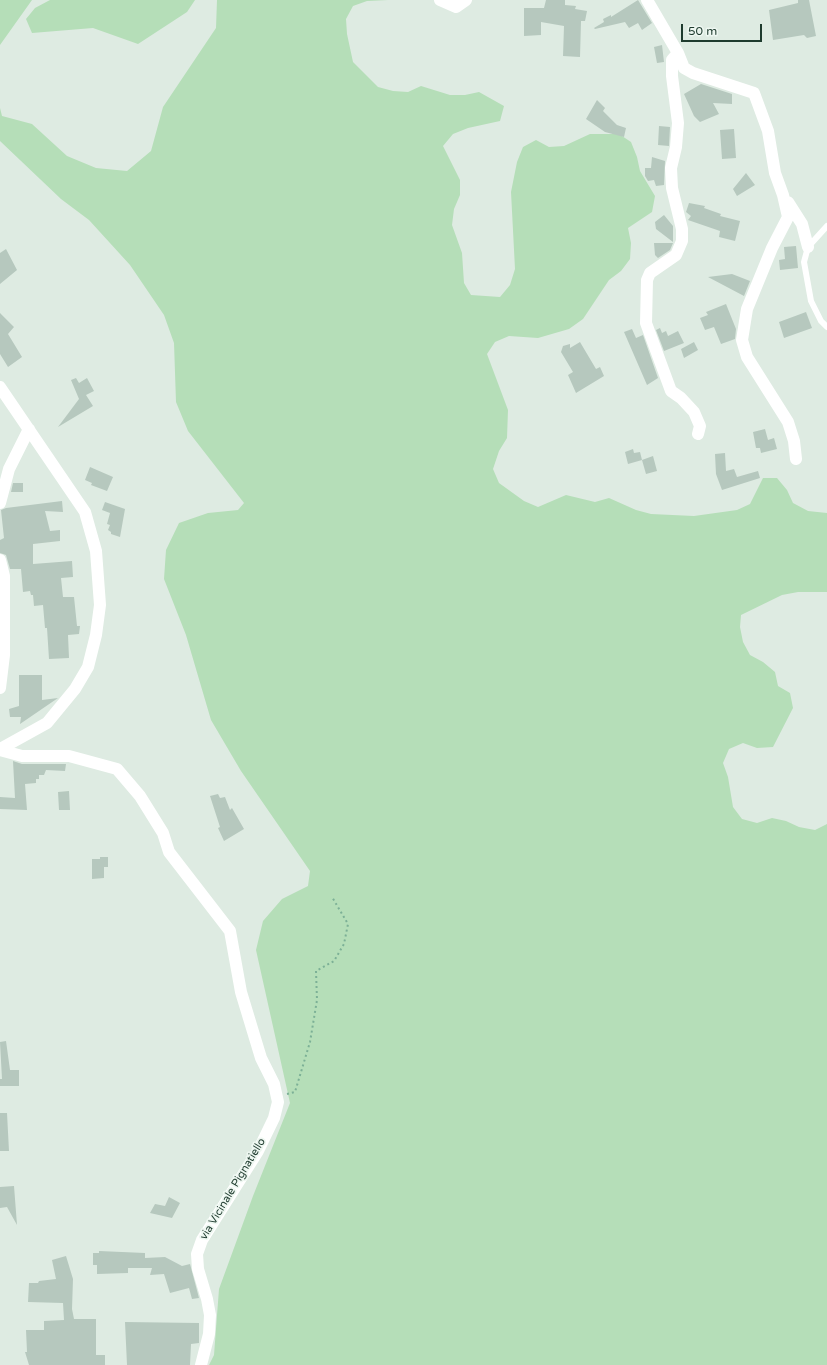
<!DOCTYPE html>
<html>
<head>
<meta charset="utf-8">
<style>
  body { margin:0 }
  #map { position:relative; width:827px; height:1365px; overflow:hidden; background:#deebe2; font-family:"Varela Round",sans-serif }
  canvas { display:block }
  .scale { position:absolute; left:681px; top:24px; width:81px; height:18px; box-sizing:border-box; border:2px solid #1e3b2e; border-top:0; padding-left:5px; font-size:12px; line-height:14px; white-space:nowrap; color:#1e3b2e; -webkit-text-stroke:3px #eef7f1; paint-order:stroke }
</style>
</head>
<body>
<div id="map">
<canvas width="827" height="1365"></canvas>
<div class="scale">50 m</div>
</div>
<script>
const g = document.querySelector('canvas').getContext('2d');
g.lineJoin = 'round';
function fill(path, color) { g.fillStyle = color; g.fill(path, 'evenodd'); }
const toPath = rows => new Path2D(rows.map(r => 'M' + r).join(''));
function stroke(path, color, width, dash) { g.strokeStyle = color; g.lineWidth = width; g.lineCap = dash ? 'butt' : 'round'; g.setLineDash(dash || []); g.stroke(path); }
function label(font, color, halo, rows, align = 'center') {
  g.font = font + ' "Varela Round",sans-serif'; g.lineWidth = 3.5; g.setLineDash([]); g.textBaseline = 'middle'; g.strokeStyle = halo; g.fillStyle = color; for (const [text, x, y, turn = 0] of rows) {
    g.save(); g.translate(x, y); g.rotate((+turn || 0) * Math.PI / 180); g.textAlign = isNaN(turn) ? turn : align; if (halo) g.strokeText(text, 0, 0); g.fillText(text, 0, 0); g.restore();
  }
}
fill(toPath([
  [0,0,32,0,0,45],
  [50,0,195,0,187,12,138,44,93,28,32,33,26,19,35,8],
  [217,0,388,0,367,1,353,6,346,19,347,34,353,62,378,87,393,91,408,92,421,86,450,95,465,95,479,92,504,106,500,121,468,128,453,134,443,146,460,180,460,195,454,209,452,225,462,253,464,283,471,295,500,297,510,285,515,269,511,192,517,162,523,147,536,140,549,147,564,146,590,134,619,134,631,142,637,157,640,171,655,196,652,212,628,228,631,243,630,259,621,271,609,280,583,319,569,329,538,338,509,336,495,342,487,354,508,410,507,438,499,451,493,469,499,483,524,501,538,507,566,495,595,502,609,498,636,510,651,514,694,516,737,510,750,504,763,478,777,478,787,490,793,503,808,511,827,513,827,592,798,592,782,595,741,615,740,627,743,642,750,655,763,662,775,672,778,686,790,693,793,708,773,747,757,748,743,743,729,749,723,763,728,777,733,807,742,819,757,823,772,818,786,821,799,827,815,830,827,824,827,1365,209,1365,214,1355,219,1289,253,1196,290,1103,256,950,263,921,282,899,308,886,310,871,241,771,211,720,186,635,164,579,166,550,179,523,208,513,238,510,244,503,188,431,176,402,174,343,164,315,130,265,89,220,61,199,0,141,0,108,2,116,32,124,67,156,96,168,127,171,151,151,163,107,216,28]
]), '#b5deb8');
fill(toPath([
  [546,0,565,0,565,5,576,6,575,9,587,11,585,21,581,21,580,57,563,56,564,26,541,22,541,35,524,36,524,8,544,8],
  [638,0,652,23,642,30,638,23,629,28,625,22,595,29,594,28,604,22,603,19,611,15,611,17],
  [798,0,809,0,816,36,807,38,804,35,773,40,769,10,798,3],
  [662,45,664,62,657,63,654,47],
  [701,84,732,94,732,104,713,103,719,114,700,122,694,116,684,94],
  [597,100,605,108,603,111,617,125,626,128,624,137,605,132,586,119],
  [659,126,670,127,669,146,658,145],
  [734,129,736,158,722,159,720,130],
  [652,157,665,161,664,185,656,186,654,180,648,181,645,176,645,168,651,168],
  [746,173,755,185,737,196,733,189],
  [689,203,705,206,704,208,721,214,720,216,740,221,735,241,719,237,720,231,688,220,691,216,686,212],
  [664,215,673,226,673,242,656,229,655,222],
  [654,243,673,243,670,250,658,258,655,255],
  [796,246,798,268,780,270,779,260,785,259,784,247],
  [6,249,17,270,0,284,0,253],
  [732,274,750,281,744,296,708,277],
  [726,304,736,329,735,339,721,344,714,327,705,330,700,318,708,315,706,312],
  [806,312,812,328,784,338,779,322],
  [0,313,14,327,8,334,22,357,8,367,0,354],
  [660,328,662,333,666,331,668,336,678,331,684,343,664,351,656,330],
  [632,329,636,338,643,335,658,378,647,385,624,332],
  [580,342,596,369,600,367,604,376,576,393,568,375,573,372,561,352,563,346,570,344,570,348],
  [694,342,698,350,684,358,681,349],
  [76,378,79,383,87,378,94,391,86,395,93,406,58,427,79,399,71,380],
  [765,429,768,440,774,438,777,449,761,453,760,448,756,448,753,432],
  [633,449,634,453,640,452,642,460,628,464,625,452],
  [725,453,726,471,734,469,737,477,758,471,760,478,722,490,716,474,715,454],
  [653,456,657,471,646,474,642,460],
  [90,467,113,477,107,491,91,485,92,483,85,480],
  [13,483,23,483,23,492,11,492],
  [62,501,63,512,45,511,50,531,60,530,60,541,33,544,33,564,72,561,73,577,61,578,63,597,74,597,77,626,80,626,79,634,68,635,69,658,49,659,47,628,45,628,43,605,34,606,33,595,31,595,30,591,23,592,21,569,10,569,6,555,0,553,0,540,4,538,1,510,6,508],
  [105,502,125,509,120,537,111,534,111,532,108,530,110,525,107,524,110,513,102,510],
  [19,675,42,675,42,700,58,698,20,724,21,717,10,717,9,709,19,706],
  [13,761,22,764,66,764,65,771,46,770,44,775,39,775,39,779,36,779,36,783,25,784,27,810,0,809,0,797,15,798],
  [69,791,70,810,59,810,58,792],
  [218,794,220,798,225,797,230,810,232,808,244,829,224,841,218,828,220,827,210,796],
  [100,857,108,857,108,867,104,867,104,878,92,879,92,859,100,859],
  [6,1041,10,1070,19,1070,19,1086,0,1086,0,1079,2,1079,0,1042],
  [0,1113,7,1113,9,1151,0,1151],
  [14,1186,17,1225,7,1207,0,1208,0,1187],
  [169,1197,180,1203,172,1218,150,1213,155,1204,165,1206],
  [99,1251,145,1253,145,1258,165,1257,182,1266,190,1264,199,1298,192,1299,189,1288,170,1293,164,1274,150,1275,152,1268,128,1268,128,1273,97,1274,97,1265,93,1265,93,1253,99,1253],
  [66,1256,73,1279,72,1309,74,1319,96,1319,96,1355,105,1355,105,1365,29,1365,25,1352,27,1352,26,1330,44,1330,44,1321,64,1320,63,1303,28,1302,29,1283,38,1283,39,1281,56,1279,52,1260],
  [125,1322,199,1323,199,1343,191,1344,190,1365,127,1365]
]), '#b6c8be');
stroke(toPath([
  [287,1094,295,1092,310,1042,317,1000,316,971,334,961,344,944,348,924,332,897]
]), '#7cb096', 2, [2, 3]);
stroke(toPath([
  [827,226,808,247,804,262,811,301,821,321,827,327]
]), '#fff', 6);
stroke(toPath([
  [440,0,456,7,466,0],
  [647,0,678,53,672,60,672,76,678,123,676,147,671,168,672,188,682,229,682,241,676,255,650,273,647,280,646,323,671,391,681,398,694,412,700,426,698,434],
  [678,53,684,68,693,73,754,93,768,131,775,173,783,195,788,217,772,248,747,309,742,340,747,357,788,422,794,441,796,459],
  [788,202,802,224,808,247],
  [0,387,85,512,96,551,100,605,96,635,88,667,75,689,47,723,0,749],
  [0,503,9,469,29,429],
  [0,560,4,576,4,655,0,688],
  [0,750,22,756,69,756,117,769,140,796,163,833,169,852,230,931,241,992,261,1058,274,1084,278,1102,274,1118,258,1151,202,1240,197,1254,198,1269,207,1299,210,1315,209,1334,201,1365]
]), '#fff', 12);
label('11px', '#1e3b2e', '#eef7f1', [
  ["via Vicinale Pignatiello",233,1189,-59]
]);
</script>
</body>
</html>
